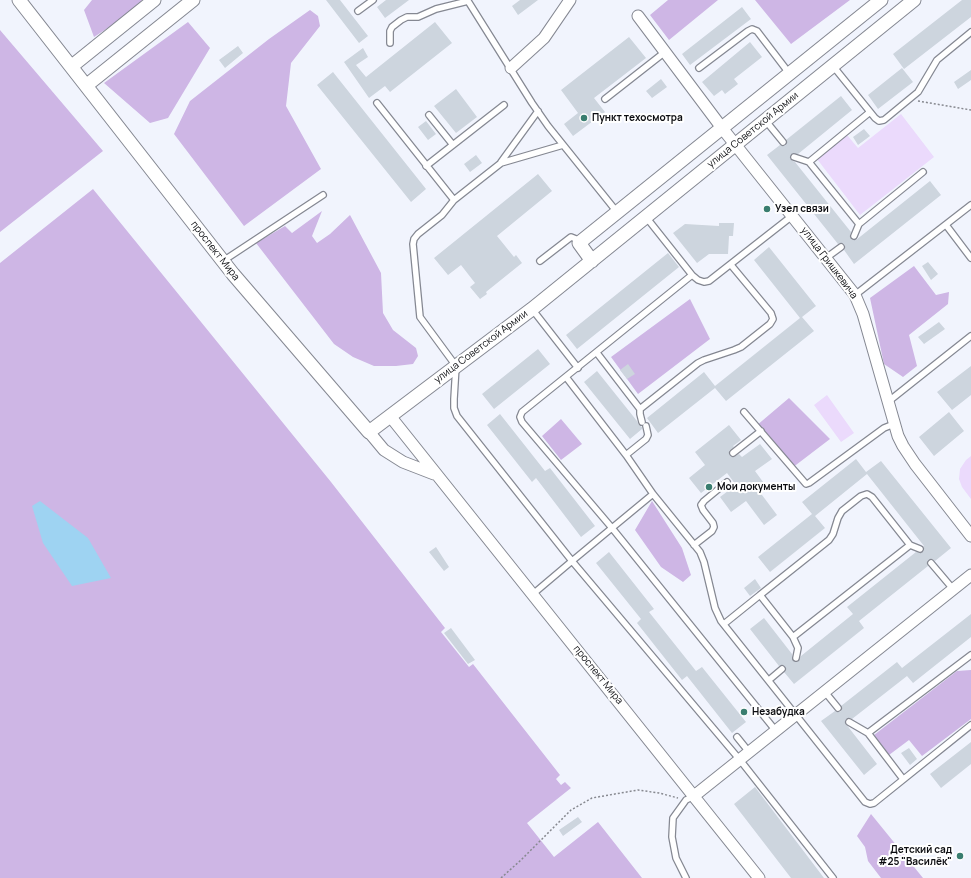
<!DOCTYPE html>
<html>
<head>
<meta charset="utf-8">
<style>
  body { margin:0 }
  canvas { display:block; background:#f1f4fd }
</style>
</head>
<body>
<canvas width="971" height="878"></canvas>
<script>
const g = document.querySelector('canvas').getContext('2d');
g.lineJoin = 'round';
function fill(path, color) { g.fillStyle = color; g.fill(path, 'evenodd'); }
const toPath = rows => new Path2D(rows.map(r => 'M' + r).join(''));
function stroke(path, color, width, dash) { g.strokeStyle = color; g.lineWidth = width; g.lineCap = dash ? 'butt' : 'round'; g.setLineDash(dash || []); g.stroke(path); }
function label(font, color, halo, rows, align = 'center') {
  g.font = font + ' Manrope,sans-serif'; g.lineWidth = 4; g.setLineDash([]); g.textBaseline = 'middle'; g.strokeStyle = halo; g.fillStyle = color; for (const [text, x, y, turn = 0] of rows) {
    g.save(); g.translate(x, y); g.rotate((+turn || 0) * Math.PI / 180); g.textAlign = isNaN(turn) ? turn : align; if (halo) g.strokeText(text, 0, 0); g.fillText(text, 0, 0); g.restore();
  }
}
fill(toPath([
  [901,114,934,157,860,215,817,159,847,135,858,148],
  [827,395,854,433,841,442,814,405],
  [971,456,971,499,962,487,959,479,960,469,966,460]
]), '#ebdafc');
fill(toPath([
  [92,0,142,0,140,3,117,22,94,37,84,10],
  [668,0,718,0,669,40,650,15],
  [755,0,850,0,791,44],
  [310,10,318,16,320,26,291,63,286,106,321,169,244,226,174,134,190,101,269,39],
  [188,22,210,48,168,118,150,123,104,83],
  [0,30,103,151,0,232],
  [93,189,331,482,445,628,441,632,469,667,473,664,560,775,556,779,561,785,565,782,571,788,527,823,554,857,598,822,642,878,0,878,0,263],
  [322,211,312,236,317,243,330,234,350,215,381,273,383,313,393,330,416,348,418,356,413,364,396,366,374,366,353,357,334,344,256,243,285,226,292,233],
  [914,266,936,295,949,292,948,304,909,335,917,366,903,377,884,364,870,298],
  [690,299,710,339,638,394,611,357],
  [789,398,830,439,792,468,756,426],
  [561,419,582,444,561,460,542,436],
  [652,501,682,548,691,575,683,582,661,567,635,530],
  [971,670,971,719,922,756,909,740,889,755,874,735,957,671],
  [871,814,923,878,881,878,868,861,865,847,857,836]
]), '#ceb6e5');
fill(toPath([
  [40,501,88,538,111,578,72,586,43,543,32,506]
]), '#9ed3f2');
fill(toPath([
  [326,0,340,0,368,36,359,43],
  [386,0,409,0,385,18,377,7],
  [520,0,538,0,518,15,512,6],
  [962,0,971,0,971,17,904,69,893,54],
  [742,7,751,19,690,65,682,54],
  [435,22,452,43,390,92,385,86,369,98,344,62,363,48,368,57,356,65,366,77],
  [629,37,646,58,594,98,605,112,573,136,564,124,578,113,561,90],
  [750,42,762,57,734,79,738,84,725,94,722,90,714,96,702,82],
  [238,46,243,53,225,68,219,60],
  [902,68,913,82,878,109,868,95],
  [971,70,971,80,958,89,954,82],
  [333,72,426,189,411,202,317,85],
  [661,79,667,87,652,98,646,91],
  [456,89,477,117,456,133,434,106],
  [841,96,852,110,798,154,792,154,790,157,791,160,795,162,851,232,850,236,851,239,856,240,930,181,941,195,854,264,844,250,845,247,844,244,841,243,838,244,767,155,780,145,785,146,787,143,786,140],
  [426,121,436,134,428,140,418,127],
  [864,129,870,136,858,145,853,137],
  [476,155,482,163,470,172,464,164],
  [538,174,552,191,497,236,514,257,516,255,522,263,486,292,487,294,480,299,470,287,475,283,461,265,448,275,434,258],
  [719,223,734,223,733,236,729,236,728,254,709,254,697,263,673,233,685,224,719,226],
  [769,247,816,306,802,317,814,331,726,401,715,388,658,433,647,418,704,372,715,386,800,318,754,260],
  [668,253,679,267,577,349,566,335],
  [928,262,938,274,931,280,922,266],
  [939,322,945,329,924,344,918,337],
  [538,349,550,364,494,409,482,394],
  [628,364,635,374,627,379,620,370],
  [971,366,971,395,952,410,937,392],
  [597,371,637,421,639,425,642,427,642,429,630,439,584,382],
  [949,412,964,431,934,456,919,437],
  [500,414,545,471,550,468,595,526,581,537,536,478,532,482,487,425],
  [729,425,741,440,733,446,734,447,729,451,730,456,734,457,739,454,742,457,760,444,772,459,755,471,766,486,759,491,777,515,764,525,746,501,731,512,720,497,736,485,727,473,701,493,689,478,705,465,695,452],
  [856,459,866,472,881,461,951,548,935,561,932,559,928,560,927,563,928,566,859,621,864,628,794,684,784,672,786,670,785,667,783,665,779,666,750,629,764,618,792,654,793,661,798,662,801,656,853,614,847,607,916,552,921,553,924,550,924,546,867,474,815,516,825,528,770,572,758,557,812,514,802,502],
  [436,547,449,567,444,571,429,552],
  [609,552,654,609,649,612,696,671,702,667,746,722,732,733,687,676,682,680,637,623,641,619,596,563],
  [755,579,761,588,750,596,744,588],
  [971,614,971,637,913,683,907,676,852,719,849,718,846,720,846,724,877,764,864,775,821,721,835,711,840,712,842,709,841,706,897,662,902,668],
  [451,628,475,660,468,664,444,633],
  [971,742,971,764,941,788,930,774],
  [909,748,917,759,910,765,901,753],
  [755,787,824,878,791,878,734,804],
  [578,817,582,822,563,836,559,830]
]), '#cdd5de');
const service = toPath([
  [358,11,373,0],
  [390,43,390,31,392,27,401,20,407,17,418,17,436,9,468,1,532,103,548,126,617,212],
  [833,66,875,118,879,121,884,120,918,92,937,60,971,32],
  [699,68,748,31,752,29,757,31,789,73],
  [605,99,665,52],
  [377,103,454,200],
  [870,112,809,162,859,224,923,172],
  [429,115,453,145],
  [765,120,783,142],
  [794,157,809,162],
  [501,162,538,111],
  [426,166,504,105],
  [646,217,692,275],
  [946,225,971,258],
  [854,236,859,224],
  [826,258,841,247],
  [223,261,323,195],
  [540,261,571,237,576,239,579,243],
  [855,295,971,205],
  [532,309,578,368],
  [597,353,640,409,698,363,704,360,734,350,741,347,770,324,773,319,771,313,731,265],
  [566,377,626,455,653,494,700,552,704,562,715,608,721,621,865,802,870,804,874,803,971,725],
  [889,401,971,336],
  [640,409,640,414,642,422],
  [744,412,806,484,809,483,884,428,894,424],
  [733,453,761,431],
  [626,455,646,439,648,435,646,426],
  [653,494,572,561,740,760,833,878],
  [694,545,712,531,714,527,713,523,703,510,701,505,704,501,727,482],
  [910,545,920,549],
  [931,563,953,589],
  [533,594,572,561,457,416,454,408,454,399,456,366,420,317,413,244,414,239,418,234,442,215,454,200,501,163,563,145],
  [724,624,760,595,793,637,910,545,872,497,867,494,861,496,842,511,838,518,833,534,829,540,760,595],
  [793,637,798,648,796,658],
  [769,680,782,669],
  [825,692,838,708],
  [849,722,868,733],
  [776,731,612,528,522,422,520,417,522,412,692,275,698,280,704,282,709,281,792,216],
  [737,737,749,752],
  [903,779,868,733,971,655],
  [686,878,676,858,672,837,673,818,686,800,694,796]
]);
const minor = toPath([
  [638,16,722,128,855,295,863,314,898,436,903,446,915,464,971,536],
  [511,68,544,38,570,0],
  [390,416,759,878],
  [369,432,384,450,403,462,434,474],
  [694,796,971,575]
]);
const tertiary = toPath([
  [19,0,233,274,369,432,532,309,914,0],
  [72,66,154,0],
  [87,85,193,0],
  [592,261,579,243,881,0]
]);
stroke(service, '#858892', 8);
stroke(minor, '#858892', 13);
stroke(tertiary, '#858892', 15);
stroke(toPath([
  [918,101,971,110],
  [501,878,521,860,571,810,592,798,638,790,659,793,678,798]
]), '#878990', 1.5, [2, 2]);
stroke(service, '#fff', 5.5);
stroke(minor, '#fff', 11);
stroke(tertiary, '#fff', 13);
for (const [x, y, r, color] of [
  [584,118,4,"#397d6f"],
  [767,209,4,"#397d6f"],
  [709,487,4,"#397d6f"],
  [744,712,4,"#397d6f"],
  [960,856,4,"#397d6f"]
]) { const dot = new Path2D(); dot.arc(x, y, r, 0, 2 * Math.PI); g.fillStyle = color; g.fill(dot); stroke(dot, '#fff', 1.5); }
label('bold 10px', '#0c0d11', '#fff', [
  ["Пункт техосмотра",592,118],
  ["Узел связи",775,209],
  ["Мои документы",717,487],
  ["Незабудка",752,712],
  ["Детский сад",952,850,"right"],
  ["#25 \"Василёк\"",952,862,"right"]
], 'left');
label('10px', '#0c0d11', '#fff', [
  ["улица Советской Армии",753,130,-39],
  ["проспект Мира",215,251,52],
  ["улица Гришкевича",829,263,53],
  ["улица Советской Армии",481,347,-37],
  ["проспект Мира",598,675,51]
]);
</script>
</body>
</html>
